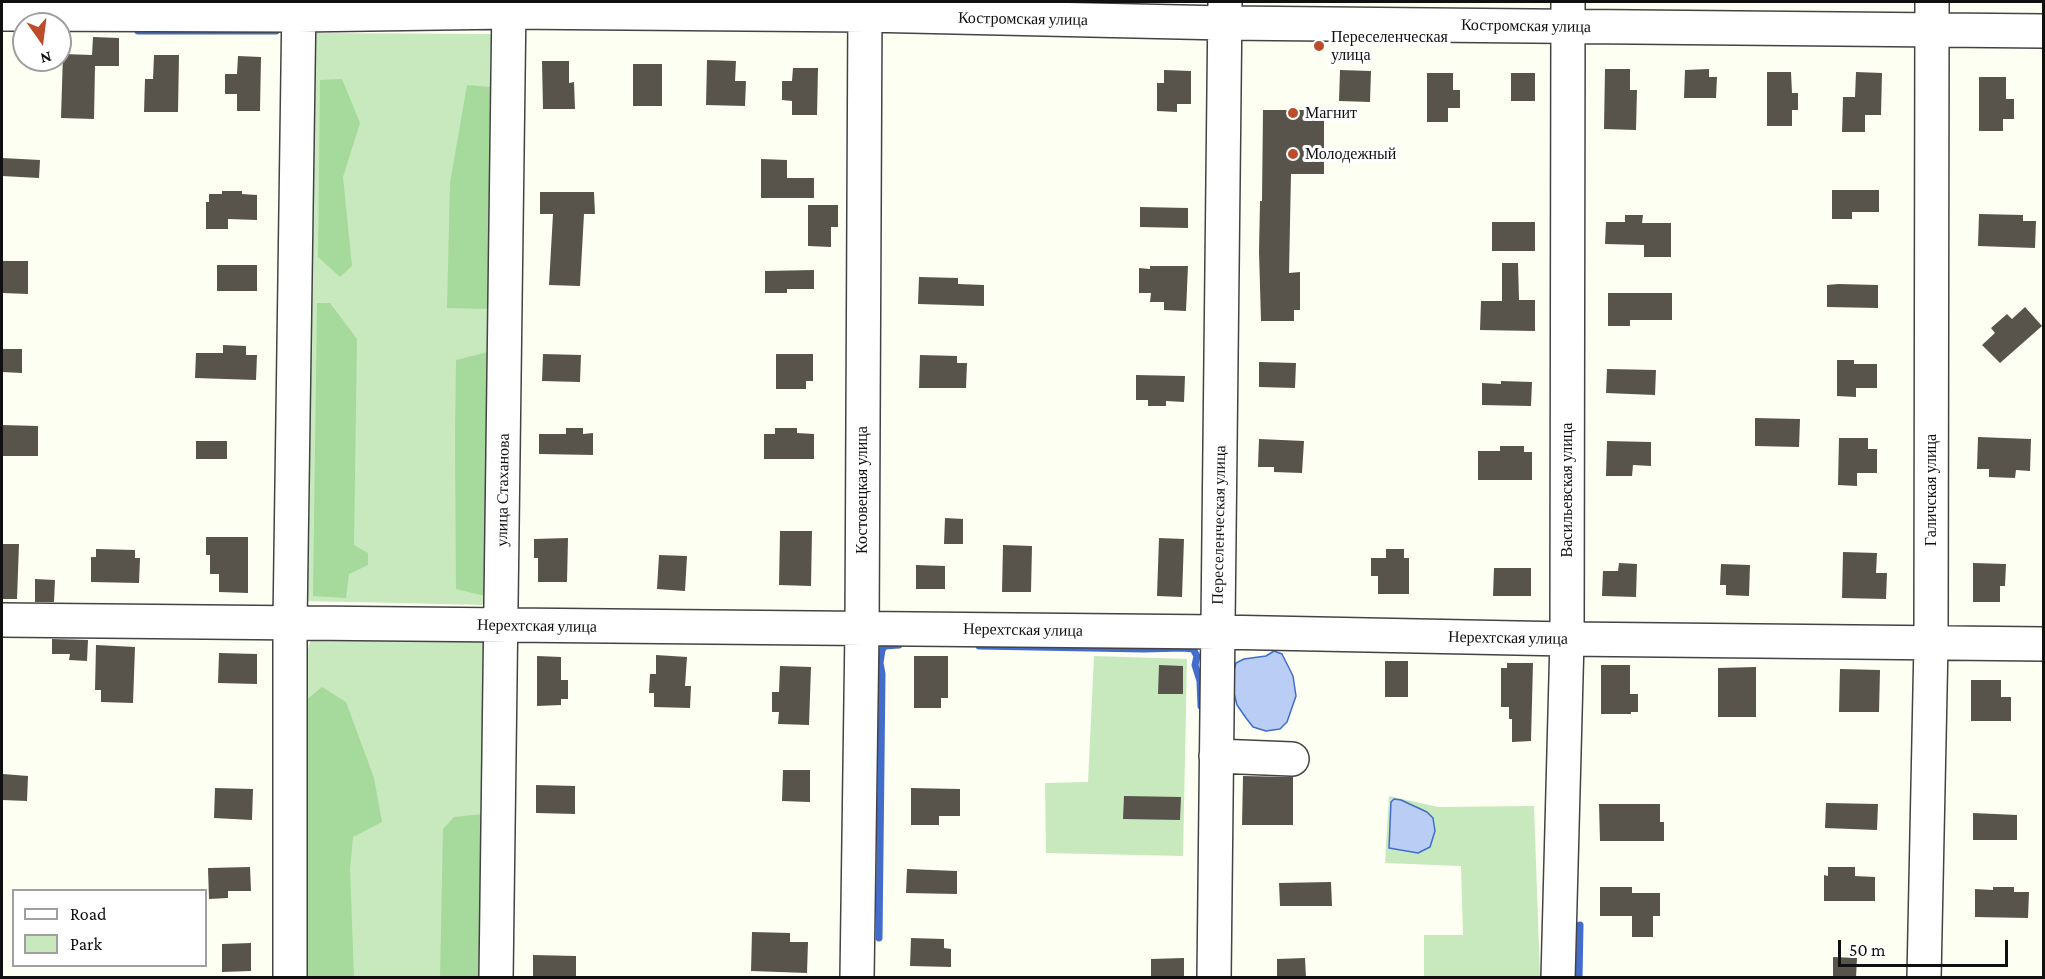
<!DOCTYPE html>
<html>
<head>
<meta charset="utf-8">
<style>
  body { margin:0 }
  #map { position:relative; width:2045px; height:979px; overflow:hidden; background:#fefff3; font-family:"Crimson Pro",serif }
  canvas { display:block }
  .frame { position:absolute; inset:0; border:3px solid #101010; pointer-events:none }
  .legend { position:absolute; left:12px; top:889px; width:195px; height:78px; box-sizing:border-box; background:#fff; border:2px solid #9f9f9f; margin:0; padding:8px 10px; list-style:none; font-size:18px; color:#101010 }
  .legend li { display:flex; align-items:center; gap:12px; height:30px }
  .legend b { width:30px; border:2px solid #9f9f9f }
  .north { position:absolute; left:12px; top:12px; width:60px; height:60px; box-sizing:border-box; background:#fff; border:2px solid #9f9f9f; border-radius:50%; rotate:166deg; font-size:16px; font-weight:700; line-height:24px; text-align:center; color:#101010 }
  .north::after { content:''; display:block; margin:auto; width:21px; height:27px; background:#bd4d2a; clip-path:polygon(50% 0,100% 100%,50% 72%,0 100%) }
  .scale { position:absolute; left:1838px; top:940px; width:170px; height:27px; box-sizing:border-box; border:3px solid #101010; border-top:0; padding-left:8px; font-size:18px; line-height:21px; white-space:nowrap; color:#101010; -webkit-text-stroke:4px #fff; paint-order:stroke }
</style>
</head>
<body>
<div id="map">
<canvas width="2045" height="979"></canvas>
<div class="frame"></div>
<ul class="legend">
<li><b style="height:8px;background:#fff"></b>Road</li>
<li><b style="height:16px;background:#c7e9bd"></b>Park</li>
</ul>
<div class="north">N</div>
<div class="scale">50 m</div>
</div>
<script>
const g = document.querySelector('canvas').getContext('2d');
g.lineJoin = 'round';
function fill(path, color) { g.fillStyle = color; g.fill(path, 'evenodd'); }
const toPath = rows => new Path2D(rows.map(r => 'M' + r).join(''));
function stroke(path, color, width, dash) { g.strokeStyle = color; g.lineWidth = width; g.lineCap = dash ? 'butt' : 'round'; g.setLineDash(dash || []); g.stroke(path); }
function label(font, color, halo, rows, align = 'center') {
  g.font = font + ' "Crimson Pro",serif'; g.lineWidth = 6; g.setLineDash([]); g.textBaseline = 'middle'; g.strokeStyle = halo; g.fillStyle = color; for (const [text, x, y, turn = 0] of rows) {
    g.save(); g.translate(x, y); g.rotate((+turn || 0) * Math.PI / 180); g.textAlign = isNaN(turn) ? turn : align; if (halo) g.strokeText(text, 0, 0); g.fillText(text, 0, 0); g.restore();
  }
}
fill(toPath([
  [315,33,491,34,485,605,307,601],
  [311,639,484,640,482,977,304,978,306,655],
  [1094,656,1187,659,1183,856,1046,853,1045,783,1088,782],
  [1389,796,1438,807,1534,806,1540,977,1424,977,1424,935,1463,935,1461,866,1385,863]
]), '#c7e9bd');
fill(toPath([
  [342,79,360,123,343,177,352,266,340,277,318,257,320,80],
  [467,85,490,87,488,309,447,308,450,183],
  [317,303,330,303,357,339,354,545,368,553,368,565,349,574,346,598,313,596],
  [488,352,485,596,456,589,455,439,456,360],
  [322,687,346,702,374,778,382,822,353,837,350,869,354,977,304,978,306,700],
  [483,814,482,977,440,978,443,829,454,817]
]), '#a6d99c');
const water = toPath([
  [1274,651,1282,654,1293,676,1296,696,1287,722,1280,729,1266,731,1253,727,1246,718,1237,705,1231,681,1236,663,1244,659,1266,656,1274,651],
  [1394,799,1401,800,1427,812,1433,818,1435,831,1430,847,1418,853,1389,848,1391,802,1394,799]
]);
fill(water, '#b9cdf5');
stroke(water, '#426dca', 1.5);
stroke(toPath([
  [138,31,276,31],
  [979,646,1144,649,1182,648,1193,649,1197,656,1195,665,1200,681,1201,706],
  [879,938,882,674,880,663,882,650,885,646,899,645],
  [1579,978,1580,925]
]), '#426dca', 7);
fill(toPath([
  [93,37,119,38,119,66,95,66,94,119,61,118,63,54,92,55],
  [154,55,179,55,178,112,144,112,145,79,153,79],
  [238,56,261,57,260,111,237,111,237,94,225,94,225,74,237,74],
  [707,60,736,61,735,81,746,81,745,106,706,105],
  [542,61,569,61,569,83,574,82,575,109,543,109],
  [633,64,662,64,662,106,633,106],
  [793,68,818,68,817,115,792,115,792,101,782,100,782,81,792,81],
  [1605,69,1630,69,1630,90,1637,90,1636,130,1604,129],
  [1709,69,1709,77,1717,77,1716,98,1684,98,1685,70],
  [1164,70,1191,71,1191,104,1177,104,1177,112,1157,111,1157,83,1164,83],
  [1340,70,1371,71,1370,102,1339,101],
  [1767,72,1791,72,1792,93,1798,93,1798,110,1792,110,1792,126,1767,126],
  [1856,72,1882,73,1881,115,1865,115,1865,132,1842,132,1843,97,1855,97],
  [1427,73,1453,73,1453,90,1460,90,1460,108,1448,108,1448,122,1427,122],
  [1511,73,1535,73,1535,101,1511,101],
  [1979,77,2006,77,2006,99,2014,99,2014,119,2003,119,2003,131,1979,131],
  [1263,110,1324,110,1324,174,1291,174,1289,273,1300,272,1300,310,1294,310,1294,321,1261,321,1259,252,1260,201,1262,201],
  [2,158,40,160,39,178,2,176],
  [761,159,787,160,787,178,814,178,814,198,761,198],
  [1832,190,1879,190,1879,212,1852,212,1852,219,1832,219],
  [222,191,242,191,242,194,257,195,257,220,228,219,228,229,206,229,206,202,209,202,209,194,222,194],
  [540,192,594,192,595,214,584,214,580,286,549,285,553,214,540,214],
  [808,205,838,205,838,227,831,227,831,247,808,246],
  [1140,207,1188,208,1188,228,1140,227],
  [1979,214,2023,215,2023,221,2036,221,2035,248,1978,246],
  [1625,215,1643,215,1642,223,1671,223,1671,257,1644,257,1644,245,1605,244,1606,222,1625,222],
  [1492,222,1535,222,1535,251,1492,251],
  [2,261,28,261,28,294,2,293],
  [1502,263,1518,263,1519,300,1535,300,1535,331,1480,330,1481,301,1502,301],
  [217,265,257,265,257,291,217,291],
  [1150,266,1188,266,1186,311,1164,310,1164,302,1150,302,1151,293,1139,293,1139,268,1150,269],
  [814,270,814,289,787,289,787,293,765,293,765,271],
  [919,277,958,278,958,284,984,285,984,306,918,304],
  [1838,284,1878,285,1878,308,1827,307,1827,285],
  [1608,293,1672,293,1672,320,1630,320,1630,326,1608,326],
  [2025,307,2042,326,2000,363,1982,345,1995,333,1991,328,2007,314,2012,319],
  [223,345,246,346,246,355,257,355,256,380,195,378,196,353,223,353],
  [2,349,22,349,22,373,2,372],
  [543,354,581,355,580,382,542,381],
  [776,354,813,354,813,381,806,381,806,389,776,389],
  [920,355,957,356,957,363,967,363,966,388,919,388],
  [1837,360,1854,360,1854,364,1877,364,1877,388,1856,388,1856,397,1837,396],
  [1259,362,1296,363,1295,388,1259,387],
  [1607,369,1656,370,1655,395,1606,393],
  [1136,375,1185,376,1184,402,1166,401,1166,406,1148,406,1148,400,1136,400],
  [1501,381,1532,382,1531,406,1482,405,1482,383,1501,384],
  [1755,418,1800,419,1799,447,1755,446],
  [2,425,38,426,38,456,2,456],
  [566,428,583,428,583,434,593,433,593,455,539,454,539,434,566,434],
  [775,428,797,428,797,433,814,434,814,459,764,459,764,434,775,434],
  [1978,437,2031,439,2030,471,2016,470,2015,478,1989,477,1989,469,1977,469],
  [1839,438,1868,438,1868,449,1877,449,1877,473,1857,473,1857,486,1838,485],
  [1259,439,1304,441,1302,473,1274,472,1274,467,1258,467],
  [196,441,227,441,227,459,196,459],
  [1607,441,1651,442,1651,466,1633,465,1632,476,1606,476],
  [1500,446,1524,446,1524,452,1532,452,1532,480,1478,480,1478,451,1500,451],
  [945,518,963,519,963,544,944,544],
  [780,531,812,531,811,586,779,585],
  [206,537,248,537,248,593,219,592,219,574,210,574,210,555,206,555],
  [568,538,567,582,538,582,538,558,534,558,534,539],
  [1159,538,1184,539,1182,597,1157,596],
  [2,544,19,544,17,599,2,599],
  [1003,545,1032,546,1031,592,1002,592],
  [96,549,135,550,135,558,140,558,139,583,91,582,91,557,96,557],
  [1386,549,1404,549,1404,558,1409,558,1409,594,1378,594,1378,576,1371,576,1371,558,1386,558],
  [1843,552,1877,553,1876,573,1887,573,1886,599,1842,598],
  [659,555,687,556,685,591,657,589],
  [1619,563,1637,564,1636,597,1602,596,1603,571,1618,571],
  [1973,563,2006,564,2005,586,2000,586,2000,602,1973,602],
  [1721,564,1750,565,1749,596,1726,595,1726,585,1720,585],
  [916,565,945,566,945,589,916,589],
  [1494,568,1531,568,1531,596,1493,596],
  [35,579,55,580,54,602,35,602],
  [52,639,88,640,87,661,69,660,70,654,52,654],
  [96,645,135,647,133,703,101,702,101,690,95,690],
  [219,653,257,654,257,684,218,683],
  [656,655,687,657,685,686,691,686,690,708,654,707,654,693,649,693,650,674,656,674],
  [537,656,561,657,561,680,568,680,568,699,561,699,561,705,537,706],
  [914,656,948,656,948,698,941,698,941,708,914,708],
  [1385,661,1408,661,1408,697,1385,697],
  [1507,663,1533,663,1531,741,1512,742,1512,719,1509,719,1509,707,1501,707,1501,668,1507,668],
  [1159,665,1183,666,1183,694,1158,694],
  [1601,665,1630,665,1630,694,1638,694,1638,712,1631,712,1631,714,1601,714],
  [780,666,811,667,809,725,778,724,779,712,772,712,772,692,779,692],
  [1756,667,1756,717,1718,717,1718,668],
  [1840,669,1880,670,1879,712,1839,712],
  [1971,680,2001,680,2001,697,2011,697,2011,721,1971,721],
  [783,770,810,770,810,802,782,801],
  [3,774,28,776,27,801,2,800],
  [1243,776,1293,777,1293,825,1242,825],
  [536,785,575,786,575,814,536,813],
  [215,788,253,789,252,820,214,818],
  [911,788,960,789,960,816,939,816,939,825,911,825],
  [1124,796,1181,797,1180,820,1123,819],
  [1826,803,1878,804,1877,830,1825,828],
  [1599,804,1660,804,1660,822,1664,822,1664,841,1600,841],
  [1973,813,2017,815,2017,840,1973,840],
  [250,867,251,891,228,891,228,898,209,899,208,868],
  [1828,867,1855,867,1855,876,1875,877,1875,901,1824,901,1824,875,1828,876],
  [907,869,957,871,957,894,906,893],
  [1331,882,1332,906,1280,906,1279,883],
  [1600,887,1632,887,1632,893,1660,893,1660,916,1653,916,1653,937,1632,937,1632,916,1600,916],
  [1993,887,2014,887,2014,892,2029,892,2028,918,1975,917,1975,889,1993,890],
  [752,932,790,933,790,942,808,942,807,973,751,971],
  [911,938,944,939,944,948,951,949,951,967,910,966],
  [251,943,251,971,222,972,222,944],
  [533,955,576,956,576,978,533,978],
  [1833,957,1857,958,1856,978,1833,978],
  [1184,958,1184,978,1151,978,1151,959],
  [1305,958,1306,978,1277,978,1277,959]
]), '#58544c');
const minor = toPath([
  [2,14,299,15,509,12,865,15,1225,23,2044,31],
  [2,620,1218,632,1567,639,2044,644],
  [1216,756,1292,759],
  [290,978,290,623,299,2],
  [496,978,509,2],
  [857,978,862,629,865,2],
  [1214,978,1225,2],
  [1558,978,1567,639,1568,2],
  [1924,978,1931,643,1932,2]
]);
stroke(minor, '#434343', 36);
stroke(minor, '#fff', 33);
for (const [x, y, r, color] of [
  [1319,46,6,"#bd4d2a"],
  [1293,113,6,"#bd4d2a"],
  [1293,154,6,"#bd4d2a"]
]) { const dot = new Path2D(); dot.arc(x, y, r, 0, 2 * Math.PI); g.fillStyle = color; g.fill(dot); stroke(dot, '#fff', 2); }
label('16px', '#101010', '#fff', [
  ["Костромская улица",1023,19,1],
  ["Костромская улица",1526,26,1],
  ["улица Стаханова",503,490,-89],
  ["Костовецкая улица",862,490,-90],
  ["Васильевская улица",1567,490,-90],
  ["Галичская улица",1931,490,-90],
  ["Переселенческая улица",1219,525,-89],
  ["Нерехтская улица",537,626,1],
  ["Нерехтская улица",1023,630,1],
  ["Нерехтская улица",1508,638,1]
]);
label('16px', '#101010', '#fff', [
  ["Переселенческая",1331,37],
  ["улица",1331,55],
  ["Магнит",1305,113],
  ["Молодежный",1305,154]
], 'left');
</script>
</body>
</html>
